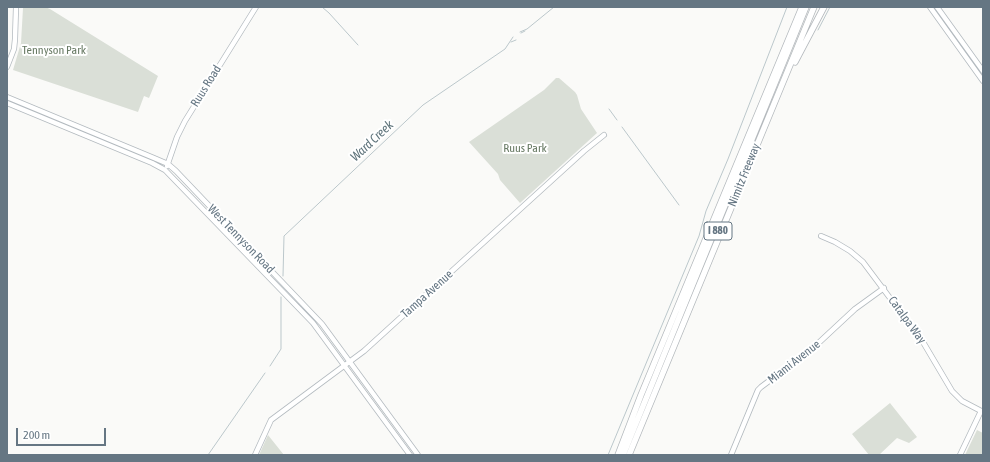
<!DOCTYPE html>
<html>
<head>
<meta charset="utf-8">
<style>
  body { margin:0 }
  #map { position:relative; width:990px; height:462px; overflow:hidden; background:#fafaf8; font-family:"Asap Condensed",sans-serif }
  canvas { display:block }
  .frame { position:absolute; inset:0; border:8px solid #657683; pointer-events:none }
  .scale { position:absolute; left:16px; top:428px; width:90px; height:18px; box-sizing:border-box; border:2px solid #657683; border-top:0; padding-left:5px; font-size:12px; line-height:14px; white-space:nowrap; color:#657683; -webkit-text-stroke:3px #fff; paint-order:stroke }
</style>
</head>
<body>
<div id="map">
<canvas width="990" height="462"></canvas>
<div class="frame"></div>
<div class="scale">200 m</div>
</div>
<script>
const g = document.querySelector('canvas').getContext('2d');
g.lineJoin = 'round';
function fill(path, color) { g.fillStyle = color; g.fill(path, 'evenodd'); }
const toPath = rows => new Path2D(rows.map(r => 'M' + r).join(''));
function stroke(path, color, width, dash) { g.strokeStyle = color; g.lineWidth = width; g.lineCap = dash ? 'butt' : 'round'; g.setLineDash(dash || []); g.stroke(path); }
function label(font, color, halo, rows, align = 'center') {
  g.font = font + ' "Asap Condensed",sans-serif'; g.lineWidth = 4; g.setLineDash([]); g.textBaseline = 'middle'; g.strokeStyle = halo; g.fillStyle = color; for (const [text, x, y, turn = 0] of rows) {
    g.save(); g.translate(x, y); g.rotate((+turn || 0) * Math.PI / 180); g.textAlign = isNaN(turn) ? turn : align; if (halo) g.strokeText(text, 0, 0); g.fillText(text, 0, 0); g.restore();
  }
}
fill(toPath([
  [24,7,45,7,50,9,158,76,149,98,144,96,138,112,13,70,21,43,23,8],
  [556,78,559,78,575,92,577,95,581,109,597,133,520,203,500,180,498,174,469,142,544,90],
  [890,403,917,437,909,443,897,438,879,455,869,455,852,434],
  [977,430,983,433,983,455,965,455],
  [268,435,284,455,259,455]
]), '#dadfd7');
stroke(toPath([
  [322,7,329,13,358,45],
  [818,30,830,7],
  [520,32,527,29,554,7],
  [521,33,525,31],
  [511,42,516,40],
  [609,109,617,120],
  [622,127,679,205],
  [283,276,284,236,423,105,505,49,513,37],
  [270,366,281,349,281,297],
  [208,455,265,373],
  [608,455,699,236,706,211,728,159,787,7]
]), '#bbc7cb', 1);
const secondary = toPath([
  [930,7,983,81],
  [937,7,983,71],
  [7,67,14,49,15,39,16,7],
  [7,97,154,158,168,164,176,171,322,324,418,455],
  [7,103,152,163,165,170,313,323,410,455],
  [167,166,177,137,185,121,256,7],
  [821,236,835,242,850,251,863,262,923,342,952,391,962,401,983,412],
  [255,455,271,420,364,351,584,151,604,135],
  [731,455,758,390,761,387,812,349,855,309,884,288],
  [960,455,981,411]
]);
const highway = toPath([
  [795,62,824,7],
  [618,455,641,395,802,7],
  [623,455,806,7],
  [629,455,814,7]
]);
stroke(secondary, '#b3babf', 6);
stroke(highway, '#b4b9bd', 7);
stroke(secondary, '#fff', 4.5);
stroke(highway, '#fff', 5.5);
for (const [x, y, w] of [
  [718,231,28]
]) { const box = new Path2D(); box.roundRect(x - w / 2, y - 9, w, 18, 3); g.fillStyle = '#fff'; g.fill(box); stroke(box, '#657683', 1); }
label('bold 11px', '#657683', null, [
  ["I 880",718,231]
]);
label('12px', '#687a64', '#fff', [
  ["Tennyson Park",54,50],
  ["Ruus Park",525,148]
]);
label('12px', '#657683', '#fff', [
  ["Ruus Road",206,86,-58],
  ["Nimitz Freeway",744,175,-68],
  ["West Tennyson Road",241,239,46],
  ["Tampa Avenue",427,294,-42],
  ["Catalpa Way",907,320,54],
  ["Miami Avenue",794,362,-38]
]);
label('italic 13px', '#60757c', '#fff', [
  ["Ward Creek",372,141,-43]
]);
</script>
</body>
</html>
